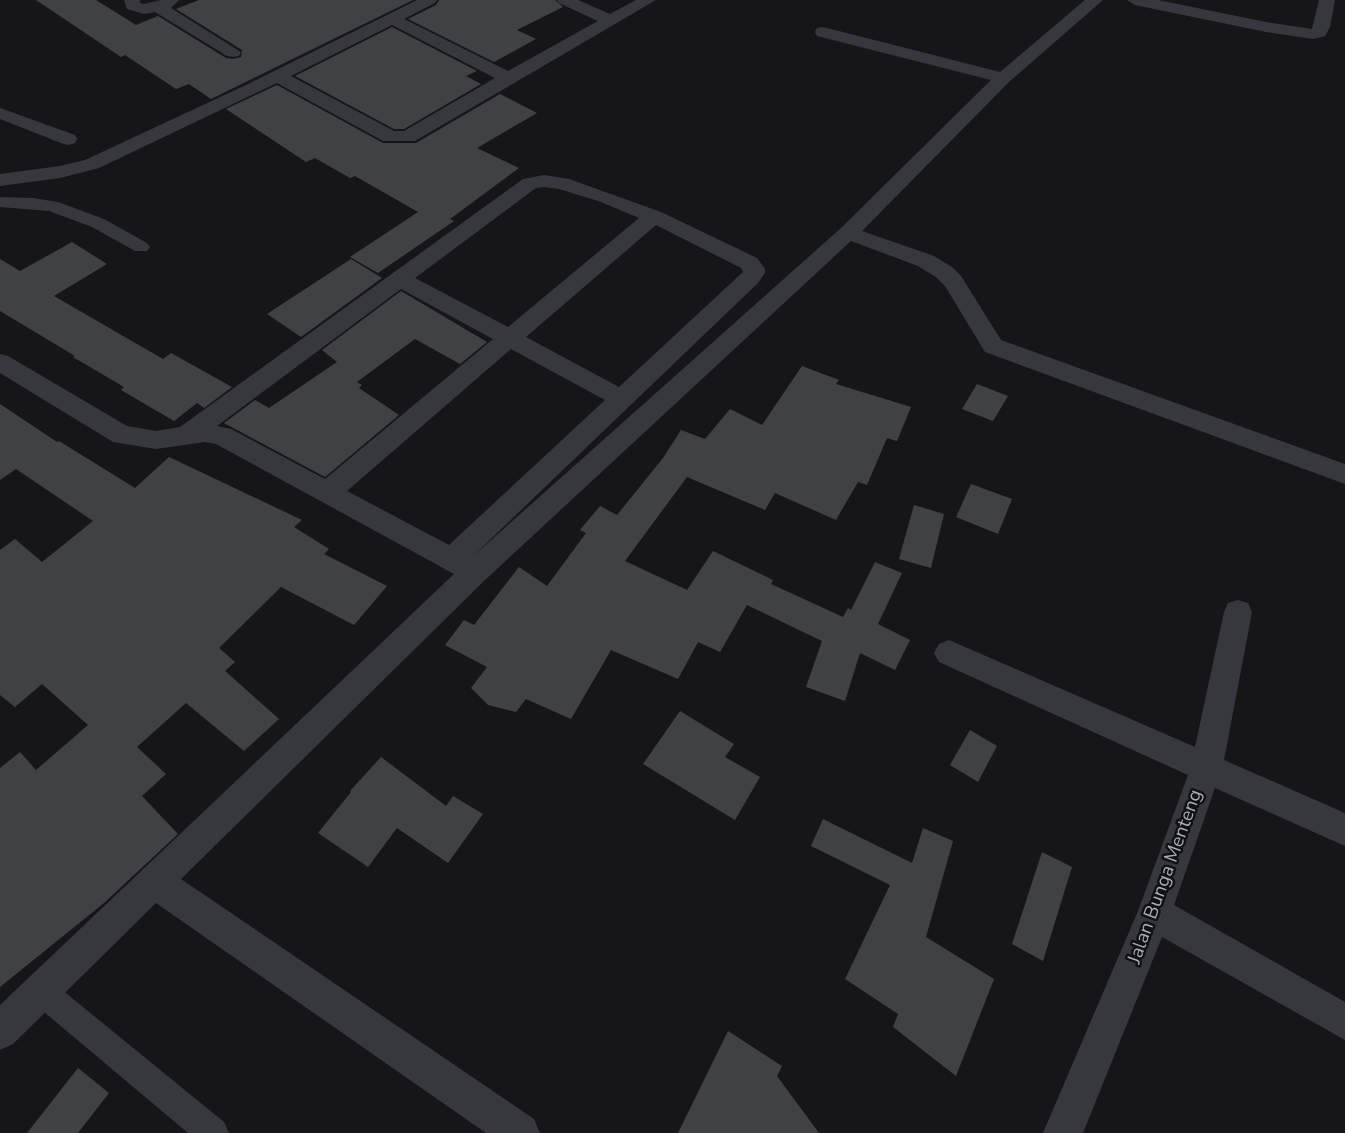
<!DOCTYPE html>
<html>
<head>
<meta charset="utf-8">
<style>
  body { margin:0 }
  canvas { display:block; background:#161618 }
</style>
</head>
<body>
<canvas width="1345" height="1133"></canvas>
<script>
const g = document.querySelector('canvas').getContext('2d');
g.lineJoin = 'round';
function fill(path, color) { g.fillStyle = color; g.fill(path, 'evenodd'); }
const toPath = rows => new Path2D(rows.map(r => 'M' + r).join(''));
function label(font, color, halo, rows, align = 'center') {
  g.font = font + ' "Nunito Sans",sans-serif'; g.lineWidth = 5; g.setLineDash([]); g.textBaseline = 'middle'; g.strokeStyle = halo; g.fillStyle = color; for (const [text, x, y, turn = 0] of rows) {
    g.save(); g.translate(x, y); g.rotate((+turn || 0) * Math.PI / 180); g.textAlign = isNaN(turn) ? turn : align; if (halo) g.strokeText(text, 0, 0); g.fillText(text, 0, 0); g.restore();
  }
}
fill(toPath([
  [36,0,96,0,136,25,158,16,226,58,233,59,241,57,242,50,176,9,199,0,413,0,211,99,189,84,176,89,125,55,121,57],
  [439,0,555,0,563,7,517,30,536,39,494,62,408,19,436,5],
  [392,27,477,71,466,76,481,84,404,129,394,129,295,76],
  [277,85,383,143,416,143,500,94,537,113,477,148,519,168,450,219,454,221,378,273,350,257,418,212,355,176,350,178,315,158,306,162,226,109],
  [72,242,107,264,54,296,163,359,171,353,232,387,204,408,197,403,174,421,121,390,124,387,73,357,75,356,0,311,0,259,20,271],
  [351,259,382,278,301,337,267,314],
  [401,291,487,342,460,364,415,339,357,382,362,385,359,388,399,415,325,477,224,423,255,400,269,408,337,362,322,350],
  [802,366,839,380,836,384,911,407,897,441,887,438,867,485,858,482,836,520,775,493,765,510,687,477,625,561,687,590,713,551,773,580,771,584,843,617,848,608,851,610,875,562,902,573,878,624,910,640,895,670,860,653,845,701,806,687,822,641,747,605,720,652,698,642,678,679,611,650,571,719,526,699,516,712,488,705,471,688,487,667,445,645,464,620,474,625,519,567,547,586,586,533,580,530,600,506,617,515,663,458,681,430,705,439,730,409,762,425],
  [977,384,1008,396,993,421,962,409],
  [0,404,57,442,59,441,135,488,169,457,302,520,294,527,329,549,324,554,387,586,354,625,281,587,219,648,235,662,225,671,279,719,244,751,186,703,137,747,166,774,142,796,178,834,104,903,0,987,0,768,20,752,36,770,88,725,42,684,15,707,0,695,0,550,15,539,42,562,93,521,16,469,0,480],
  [971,484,1012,499,998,534,956,517],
  [914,505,944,514,931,568,899,559],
  [680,711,734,744,725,757,760,777,735,820,643,764],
  [970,730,997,746,978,782,950,765],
  [381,757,446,806,453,796,483,814,448,863,397,828,368,867,318,833,351,792,350,791],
  [823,819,912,863,923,828,953,841,926,937,994,979,956,1076,893,1027,898,1014,845,979,890,885,811,846],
  [1042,852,1072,867,1043,961,1012,944],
  [728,1031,782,1066,777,1076,819,1133,678,1133],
  [78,1068,109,1093,78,1133,27,1133]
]), '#404145');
fill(toPath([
  [0,197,33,198,58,202,104,219,147,243,150,247,147,251,135,251,92,227,49,211,0,207,0,197],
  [41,976,51,981,224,1122,229,1133,188,1133,31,1001,26,991,31,981,41,976]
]), '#37383d');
fill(toPath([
  [124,0,140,0,140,3,144,4,161,0,179,0,171,8,241,52,239,56,233,57,227,56,155,12,144,14,127,9,124,0],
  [417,0,437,0,435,3,404,19,508,71,598,21,559,3,557,0,578,0,610,14,636,0,656,0,415,141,383,141,277,83,99,168,60,178,0,186,0,174,60,166,85,160,246,85,417,0],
  [392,25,495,78,404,131,394,131,291,76,392,25],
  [1085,0,1103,0,1009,82,862,231,934,256,952,267,961,276,1001,340,1345,464,1345,484,985,352,945,286,936,277,918,266,851,241,485,580,181,879,534,1119,540,1133,486,1133,156,903,13,1044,0,1050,0,1005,454,574,216,444,205,442,156,449,113,442,0,373,0,354,8,356,127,426,156,431,180,427,523,179,544,175,569,179,661,212,757,258,765,269,765,273,758,283,472,557,841,228,991,80,817,36,815,32,817,28,823,27,1000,72,1085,0],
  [544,187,559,189,601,202,639,218,508,327,415,278,536,188,544,187],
  [656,225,741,268,743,272,619,387,526,337,656,225],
  [401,289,493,339,325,479,231,429,217,426,401,289],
  [511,349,605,400,449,545,347,491,511,349],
  [1127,0,1158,0,1266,22,1312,29,1319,0,1335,0,1330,27,1325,36,1313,39,1266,32,1135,5,1127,0],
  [0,108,75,135,77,139,75,143,68,145,61,143,0,119,0,108],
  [1238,600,1248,603,1252,612,1224,760,1345,813,1345,846,1215,788,1174,905,1345,1002,1345,1040,1162,937,1083,1133,1043,1133,1138,911,1188,775,939,662,934,653,939,644,949,640,1195,747,1224,612,1228,603,1238,600]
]), '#37383d');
label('19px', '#a8adb8', '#111113', [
  ["Jalan Bunga Menteng",1166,877,-70]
]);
</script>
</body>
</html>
